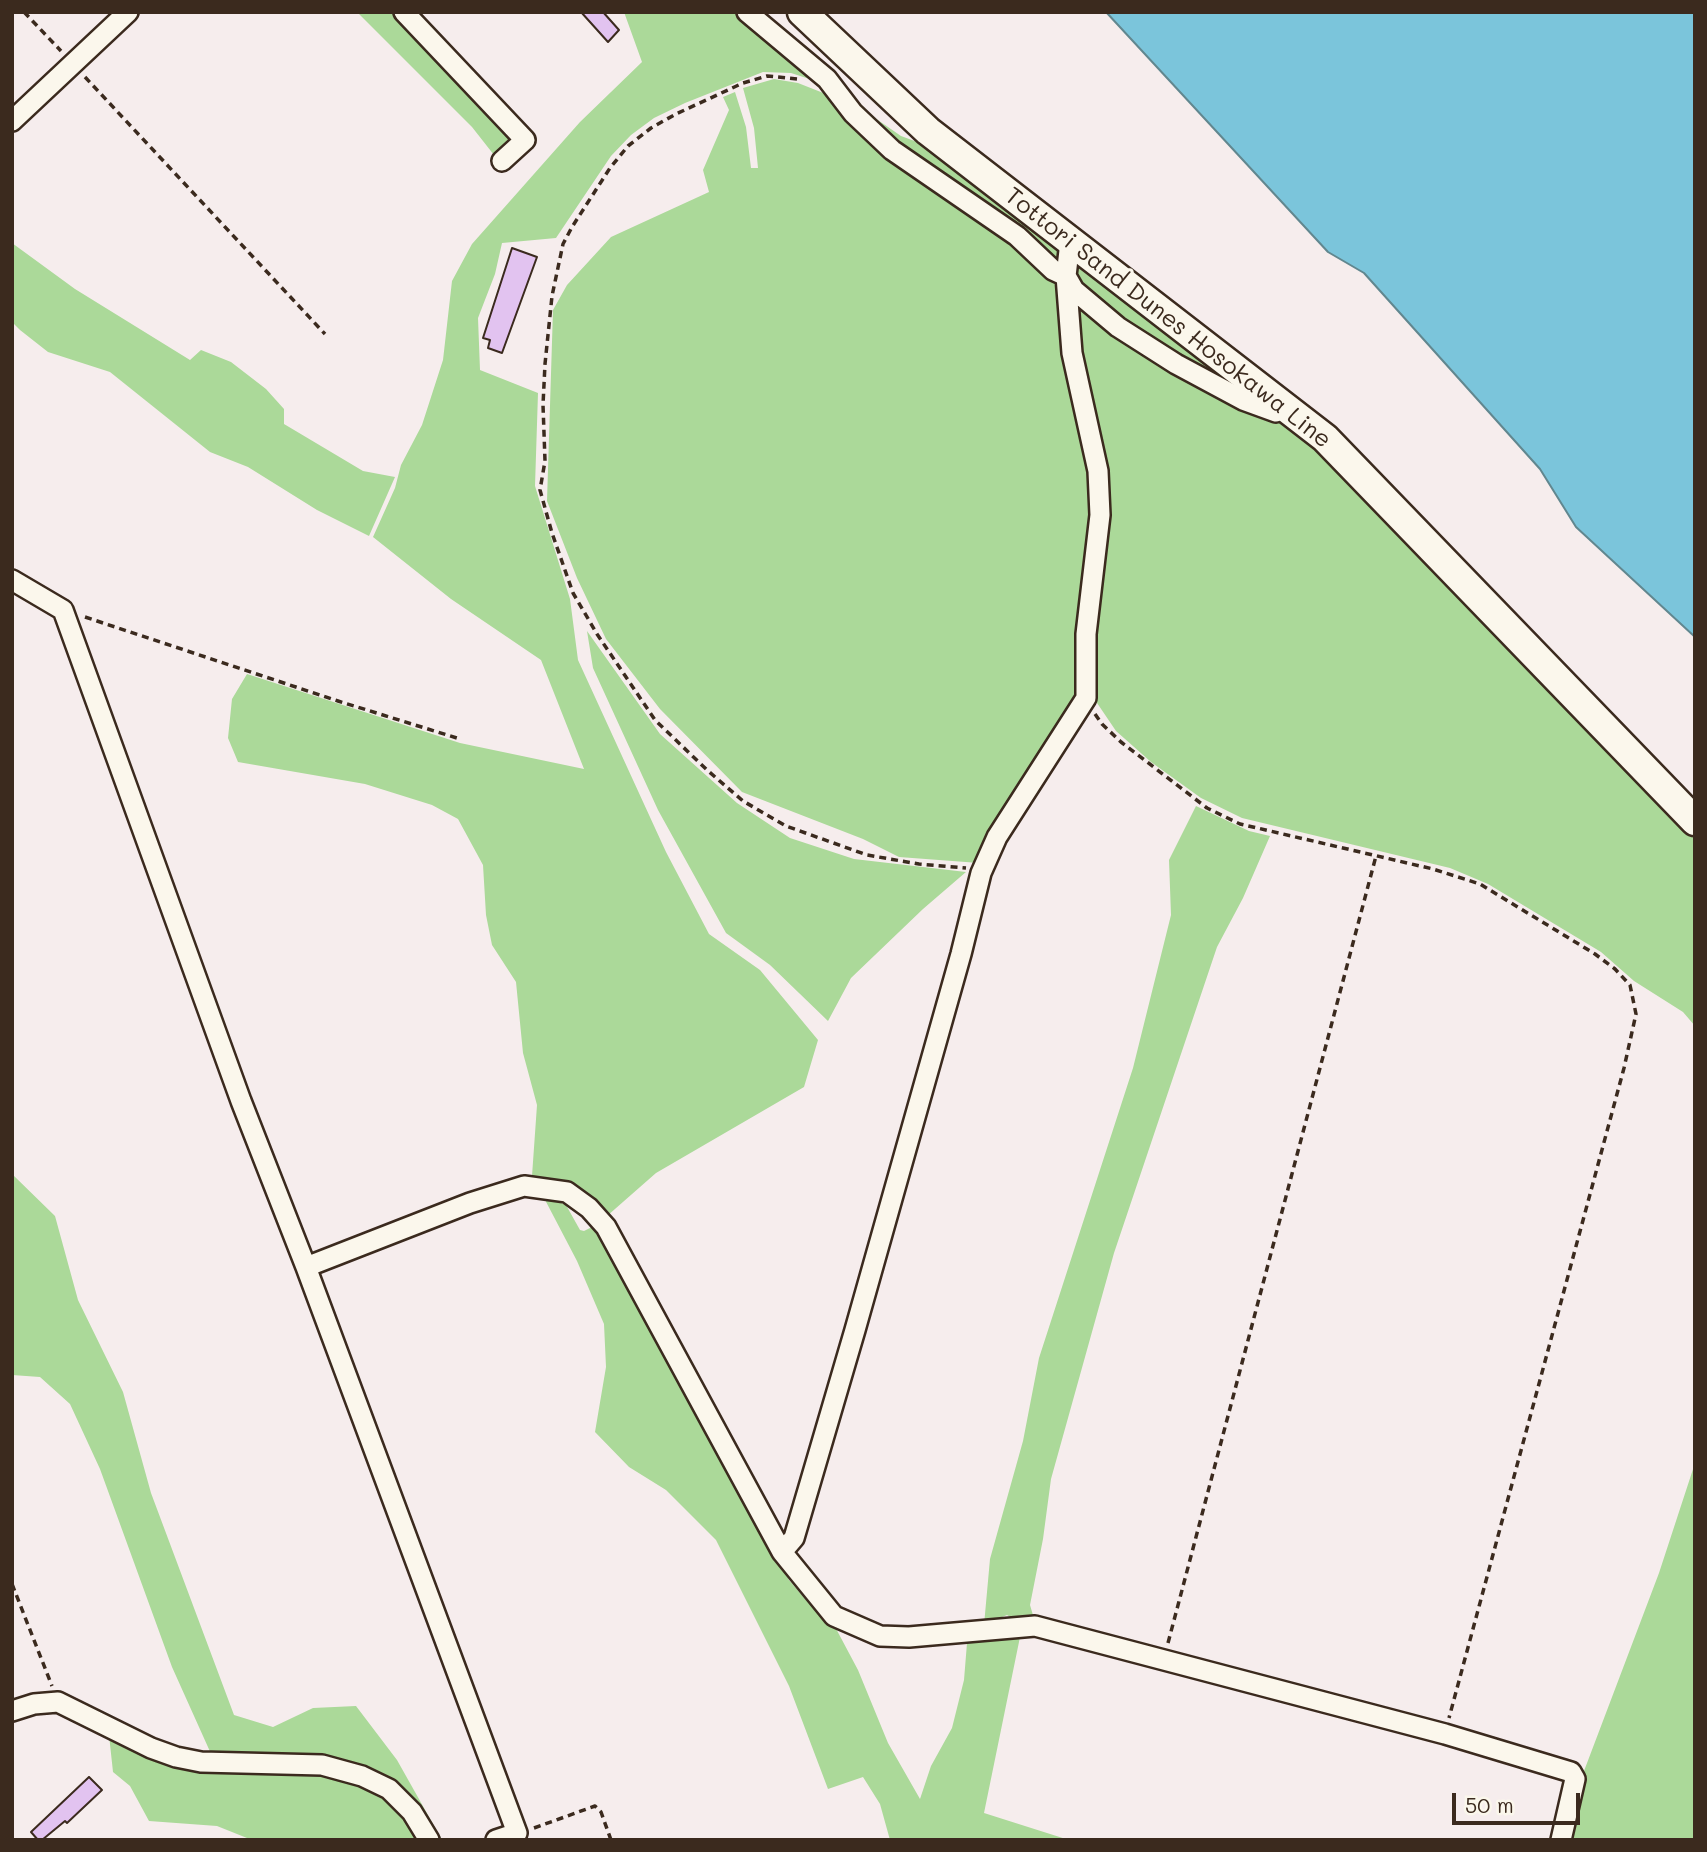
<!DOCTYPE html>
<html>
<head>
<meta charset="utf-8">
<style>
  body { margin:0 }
  #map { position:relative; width:1707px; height:1852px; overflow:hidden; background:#f6eded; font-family:Mali,sans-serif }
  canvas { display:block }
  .frame { position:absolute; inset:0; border:14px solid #3b2a1e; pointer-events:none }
  .scale { position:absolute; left:1452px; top:1793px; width:128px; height:32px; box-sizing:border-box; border:4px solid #3b2a1e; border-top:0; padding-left:9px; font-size:21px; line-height:24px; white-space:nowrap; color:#3b2a1e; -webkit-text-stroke:5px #fbf7ec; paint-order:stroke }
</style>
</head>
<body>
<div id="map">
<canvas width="1707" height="1852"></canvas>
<div class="frame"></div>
<div class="scale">50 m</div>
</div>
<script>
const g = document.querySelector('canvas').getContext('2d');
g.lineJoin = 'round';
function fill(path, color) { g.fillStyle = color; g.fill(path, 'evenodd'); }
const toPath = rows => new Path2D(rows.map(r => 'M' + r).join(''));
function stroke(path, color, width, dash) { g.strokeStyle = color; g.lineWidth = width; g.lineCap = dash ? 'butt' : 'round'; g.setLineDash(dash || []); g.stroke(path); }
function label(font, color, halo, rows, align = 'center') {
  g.font = font + ' Mali,sans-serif'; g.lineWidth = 6; g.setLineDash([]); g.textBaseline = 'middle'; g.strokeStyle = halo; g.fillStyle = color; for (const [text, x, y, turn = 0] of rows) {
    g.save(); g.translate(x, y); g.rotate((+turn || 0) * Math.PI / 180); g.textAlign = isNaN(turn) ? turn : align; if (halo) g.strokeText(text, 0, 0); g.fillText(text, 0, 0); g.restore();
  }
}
fill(toPath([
  [357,12,398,12,514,138,508,146,494,155,472,127],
  [624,12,740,12,828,85,791,73,763,72,685,103,654,118,631,135,611,156,556,238,502,243,495,274,478,318,480,370,538,393,535,486,570,599,578,660,666,852,709,934,760,970,818,1040,804,1087,656,1173,607,1216,593,1198,575,1185,562,1180,532,1176,537,1105,523,1053,516,982,492,945,486,915,483,865,458,819,432,805,365,784,238,762,228,738,232,699,247,674,460,743,584,769,541,660,451,599,373,537,395,488,401,465,422,425,443,360,452,281,472,244,580,122,642,62],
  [774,79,798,83,836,98,1057,276,1096,500,1077,696,979,863,899,857,863,839,742,792,660,709,606,639,577,578,547,501,553,310,567,285,611,237,709,192,703,170,729,110,723,97,735,92,746,127,751,168,758,168,754,128,743,88],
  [859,107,901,136,936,149,1057,247,1061,272,928,172],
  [12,243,75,289,190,360,201,350,231,362,266,389,284,409,284,424,363,471,395,477,369,536,317,510,248,467,210,452,110,372,48,352,20,330,12,322],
  [1077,264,1259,405,1084,296,1074,269],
  [1073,294,1281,417,1300,433,1695,833,1695,1026,1683,1012,1634,981,1601,952,1488,884,1450,868,1242,818,1201,798,1151,762,1116,731,1095,700,1091,684,1098,580,1088,410],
  [587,631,660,734,737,803,790,838,854,859,966,872,923,909,851,978,828,1021,770,965,726,933,658,810,593,668],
  [1196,806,1249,831,1270,836,1243,898,1217,947,1114,1253,1051,1479,1043,1539,1030,1605,1035,1622,1016,1620,1007,1615,1002,1617,997,1622,984,1625,990,1559,1023,1441,1039,1358,1133,1068,1171,915,1169,860],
  [12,1174,55,1216,78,1300,123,1392,151,1493,234,1715,273,1727,313,1708,356,1706,397,1760,442,1840,435,1840,388,1782,212,1756,172,1667,100,1469,70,1404,40,1377,12,1375],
  [543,1196,566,1205,580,1230,584,1231,592,1227,596,1228,789,1580,806,1600,833,1623,858,1670,888,1743,920,1799,931,1766,952,1728,964,1680,967,1643,1020,1637,984,1813,1069,1840,890,1840,880,1804,863,1777,828,1789,789,1686,716,1540,666,1490,629,1467,595,1432,606,1367,604,1324,577,1261],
  [1695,1463,1695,1840,1566,1840,1584,1771,1659,1573],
  [109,1735,146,1751,301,1769,383,1791,424,1840,252,1840,217,1826,149,1821,130,1786,113,1772]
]), '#abd999');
const water = toPath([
  [1106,12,1695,12,1695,637,1576,527,1540,469,1364,273,1328,252,1106,12]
]);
fill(water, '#7bc5db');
stroke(water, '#61878f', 2);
const building = toPath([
  [581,12,603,12,619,30,608,42,581,12],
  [512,248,537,257,502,353,488,348,490,340,483,338,512,248],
  [89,1777,102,1790,67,1823,65,1821,42,1840,38,1840,31,1832,89,1777]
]);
fill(building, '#e2c3f0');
stroke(building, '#3b2a1e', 2);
const street = toPath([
  [404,12,525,140,502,161],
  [747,12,827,79,853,113,892,150,1017,236,1053,270,1066,276,1074,290,1118,327,1176,364,1243,400,1276,412],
  [12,121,128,12],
  [12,580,63,610,241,1101,306,1267,517,1833,496,1840],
  [306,1267,470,1203,524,1186,567,1192,589,1208,606,1227,782,1552,794,1538,855,1330,961,954,981,873,997,837,1086,698,1086,634,1100,515,1098,471,1072,353,1066,276,1070,242],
  [782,1552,834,1616,880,1636,909,1637,1035,1626,1445,1734,1571,1772,1575,1779,1561,1840],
  [12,1711,34,1704,58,1702,151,1748,176,1757,201,1762,322,1765,362,1776,389,1789,412,1812,429,1840]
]);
const secondary = toPath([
  [802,12,928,131,1325,438,1695,821]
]);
stroke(street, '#3b2a1e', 24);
stroke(secondary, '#3b2a1e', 33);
stroke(toPath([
  [24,12,61,51],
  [85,77,325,334],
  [797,79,767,76,743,83,676,114,651,128,628,146,610,168,572,227,563,244,552,296,545,364,543,405,545,461,540,490,552,533,573,593,597,634,655,720,707,770,743,801,786,826,867,855,919,864,966,868],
  [85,617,338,701,460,739],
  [1095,714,1102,724,1121,742,1207,808,1240,824,1433,869,1480,884,1595,954,1615,969,1630,985,1636,1014,1624,1068,1449,1718],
  [12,1584,52,1686],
  [1168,1643,1376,856],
  [534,1828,595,1806,601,1812,611,1840]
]), '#3b2a1e', 3.5, [7, 5]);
stroke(street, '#fbf7ec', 19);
stroke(secondary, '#fbf7ec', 28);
label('24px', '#3b2a1e', '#fbf7ec', [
  ["Tottori Sand Dunes Hosokawa Line",1168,318,38]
]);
</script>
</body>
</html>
